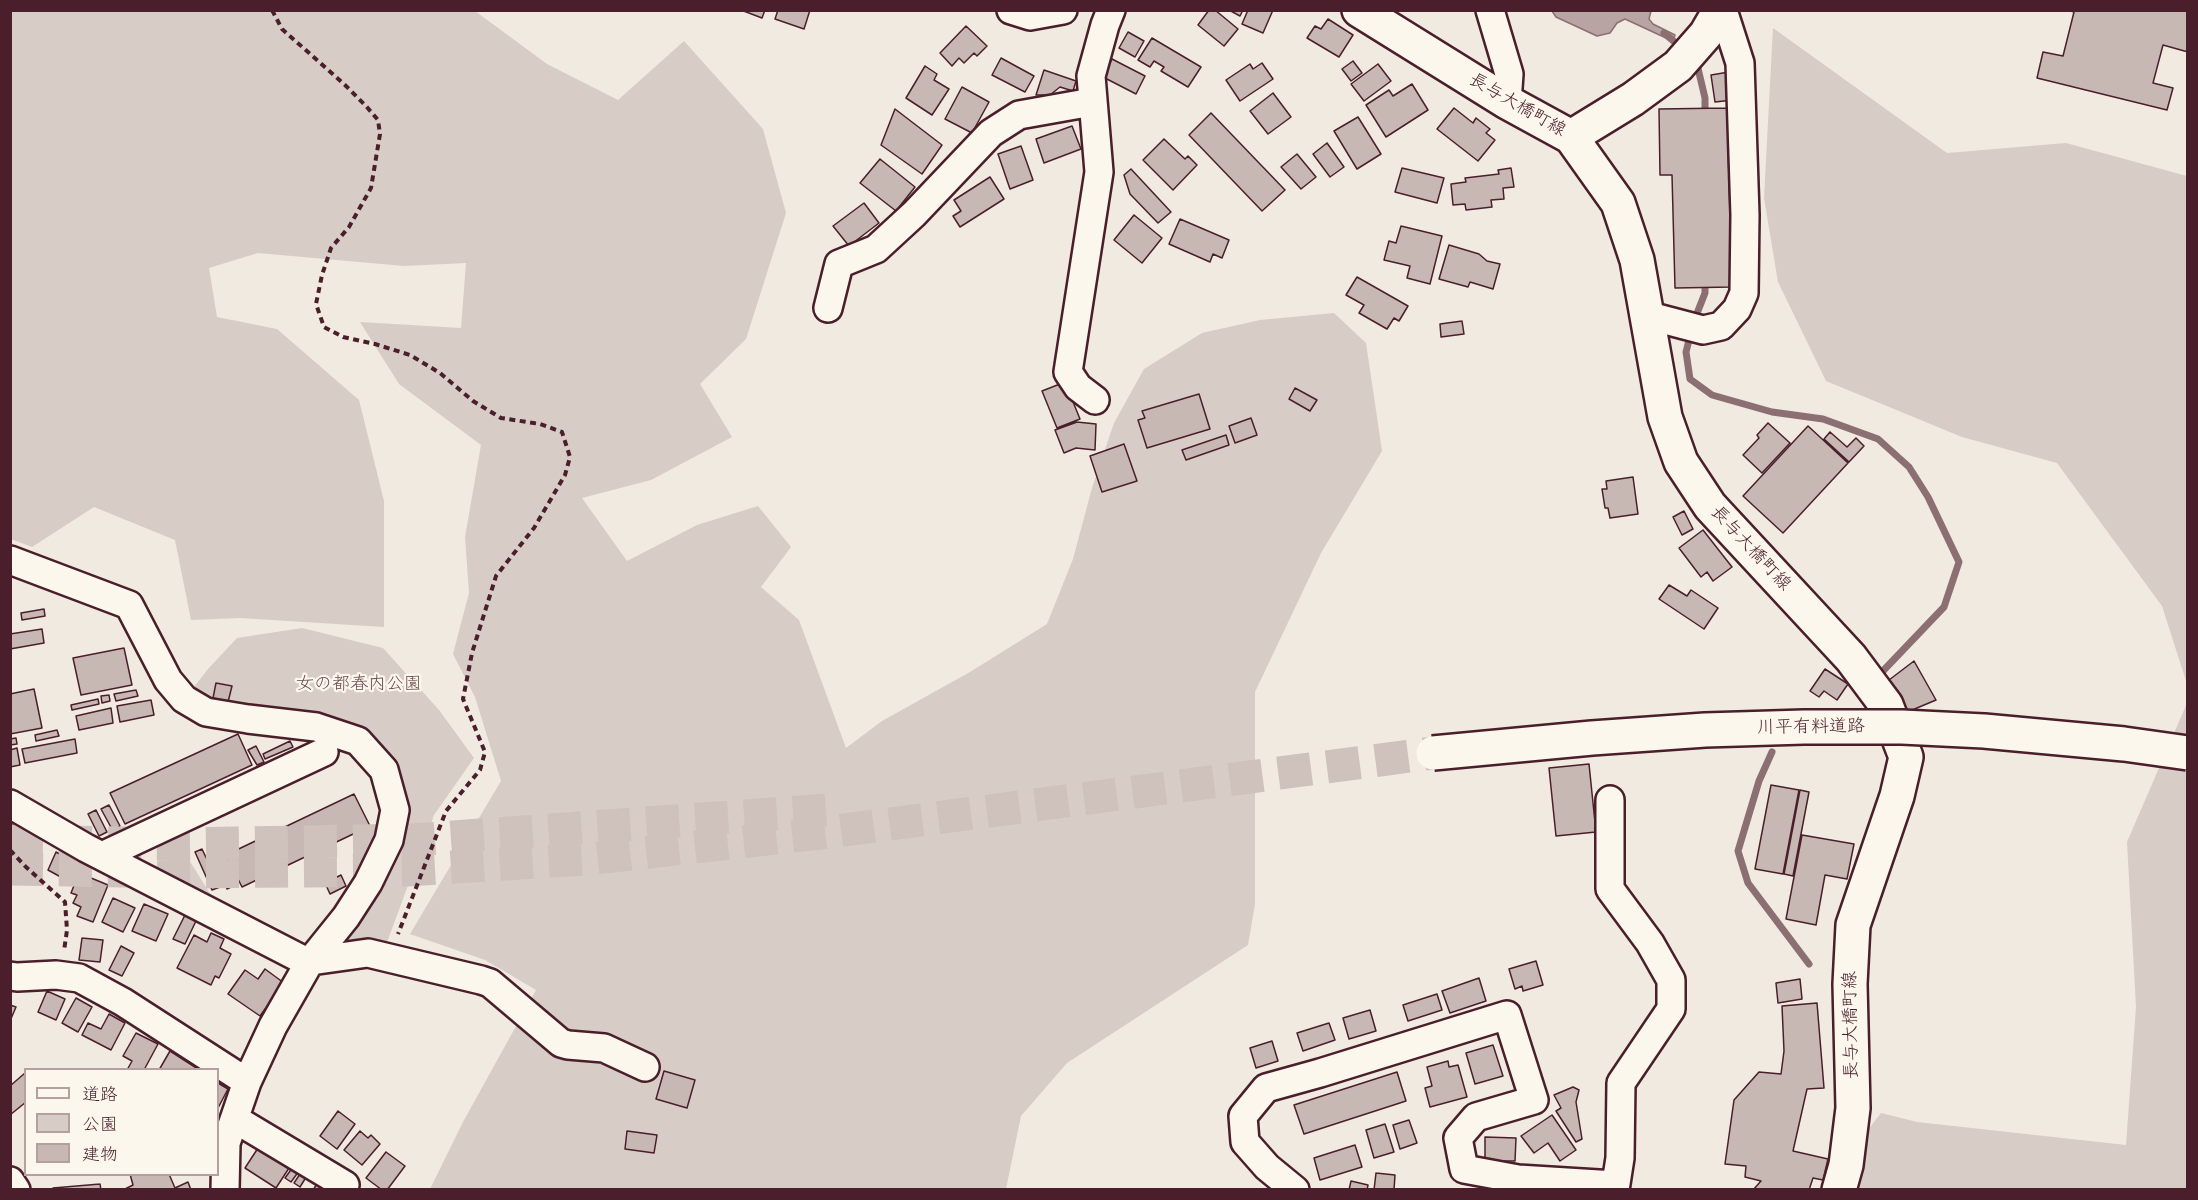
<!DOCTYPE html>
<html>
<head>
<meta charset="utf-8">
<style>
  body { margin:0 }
  #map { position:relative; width:2198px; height:1200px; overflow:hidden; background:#f0eae0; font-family:"Architects Daughter","Klee One",sans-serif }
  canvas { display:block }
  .frame { position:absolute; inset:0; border:12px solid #4a1f2b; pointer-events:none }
  .legend { position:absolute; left:24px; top:1068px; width:195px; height:108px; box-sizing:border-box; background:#fbf7ec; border:2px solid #b4a19f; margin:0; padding:8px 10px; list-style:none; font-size:18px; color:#4a1f2b }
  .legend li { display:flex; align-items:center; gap:12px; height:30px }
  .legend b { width:30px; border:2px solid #b4a19f }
</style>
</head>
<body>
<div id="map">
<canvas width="2198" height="1200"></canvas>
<div class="frame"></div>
<ul class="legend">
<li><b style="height:8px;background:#fbf7ec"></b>道路</li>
<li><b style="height:16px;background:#d8ccc6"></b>公園</li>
<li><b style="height:16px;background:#c8b8b3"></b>建物</li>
</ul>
</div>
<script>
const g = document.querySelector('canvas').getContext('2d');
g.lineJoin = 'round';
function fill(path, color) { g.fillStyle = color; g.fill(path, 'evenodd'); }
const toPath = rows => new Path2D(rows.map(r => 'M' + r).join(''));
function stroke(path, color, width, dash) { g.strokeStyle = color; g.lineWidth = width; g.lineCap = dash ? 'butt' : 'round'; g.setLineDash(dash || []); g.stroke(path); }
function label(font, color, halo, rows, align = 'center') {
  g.font = font + ' "Architects Daughter","Klee One",sans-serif'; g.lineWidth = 4.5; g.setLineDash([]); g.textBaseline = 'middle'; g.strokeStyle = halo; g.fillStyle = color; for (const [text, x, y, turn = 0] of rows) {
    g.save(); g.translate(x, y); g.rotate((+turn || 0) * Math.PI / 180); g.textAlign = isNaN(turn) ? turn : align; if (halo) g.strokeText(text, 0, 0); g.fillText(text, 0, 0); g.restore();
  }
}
fill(toPath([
  [10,11,475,11,547,64,618,100,684,41,763,129,786,213,746,339,700,384,732,437,651,480,582,498,627,561,697,525,758,506,791,547,761,587,799,620,846,748,882,721,970,672,1047,624,1073,559,1092,488,1114,423,1144,369,1202,333,1260,320,1334,313,1366,343,1382,451,1321,553,1255,692,1255,904,1248,945,1067,1063,1021,1116,1006,1189,430,1189,463,1122,536,990,485,960,410,934,501,781,475,697,453,654,469,593,465,537,481,445,399,384,360,322,461,328,466,263,404,266,258,253,209,268,217,317,277,329,359,400,384,501,384,627,240,618,191,620,175,540,94,507,32,547,11,539],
  [1773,28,1947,153,2066,143,2187,176,2187,684,2162,606,2057,463,1962,437,1826,381,1778,282,1764,198],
  [302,628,383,648,439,710,474,758,434,815,386,945,368,939,335,947,395,859,406,807,366,735,206,700,190,692,208,669,237,638],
  [2187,703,2187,1189,1838,1190,1844,1160,1881,1113,1917,1122,2126,1145,2136,1007,2127,842],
  [186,855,212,897,148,869]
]), '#d8ccc6');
const water = toPath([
  [1552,11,1651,11,1649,19,1653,24,1675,35,1674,38,1666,38,1625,19,1617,23,1610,33,1597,36,1556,17,1552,11]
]);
fill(water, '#b8a4a2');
stroke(water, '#8c6f72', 1.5);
stroke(toPath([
  [1664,33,1683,49],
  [1696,60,1705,98,1705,116],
  [1694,321,1705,293,1705,281],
  [1691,332,1686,352,1690,379,1712,395,1772,412,1823,419,1878,439,1909,467,1928,497,1959,562,1944,607,1882,672],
  [1772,752,1759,781,1738,851,1748,883,1809,964]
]), '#8c6f72', 7);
const building = toPath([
  [741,10,765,10,762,18,741,10],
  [778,10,810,10,804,29,775,19,778,10],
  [1209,10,1215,10,1238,29,1224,46,1198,25,1209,10],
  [1229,10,1243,10,1240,16,1229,10],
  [1248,10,1273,10,1263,33,1242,24,1248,10],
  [2067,10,2188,10,2188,52,2163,45,2153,83,2173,88,2167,110,2037,78,2043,52,2063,56,2074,12,2067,10],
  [1328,19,1353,35,1339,57,1307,38,1315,26,1321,29,1328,19],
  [966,26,987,46,977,56,974,53,964,63,959,58,952,66,940,53,966,26],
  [1128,32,1144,41,1135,57,1119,48,1128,32],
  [1152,38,1201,67,1188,87,1161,71,1164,67,1154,61,1150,67,1138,60,1152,38],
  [1001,58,1034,76,1025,92,992,75,1001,58],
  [1112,59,1145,76,1136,94,1103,77,1112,59],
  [1353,61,1362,73,1351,81,1342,69,1353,61],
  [1262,63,1273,79,1240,101,1226,80,1250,64,1253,69,1262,63],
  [1378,64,1391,81,1364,101,1351,84,1378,64],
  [925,66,937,74,934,80,949,89,932,115,906,98,925,66],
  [1044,70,1076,81,1073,91,1060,87,1050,95,1036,95,1044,70],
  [1729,72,1733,100,1715,102,1711,75,1729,72],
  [1412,84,1428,110,1386,137,1366,105,1389,90,1393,96,1412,84],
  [962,87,989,102,972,133,945,119,962,87],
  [1273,93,1291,117,1268,134,1250,111,1273,93],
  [1454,108,1473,123,1476,118,1490,129,1486,133,1495,140,1478,161,1437,129,1454,108],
  [1727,108,1732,287,1675,288,1672,175,1660,175,1659,109,1727,108],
  [895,109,942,145,922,174,881,145,895,109],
  [1211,113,1285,190,1262,211,1189,135,1211,113],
  [1358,117,1381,154,1357,169,1334,131,1358,117],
  [1072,126,1081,149,1044,163,1036,139,1072,126],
  [1164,139,1185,159,1188,156,1197,165,1173,190,1143,160,1164,139],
  [1327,143,1344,167,1330,177,1313,154,1327,143],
  [1021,146,1033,180,1010,189,998,154,1021,146],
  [1297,154,1316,177,1301,189,1281,167,1297,154],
  [880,159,915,187,896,211,860,183,880,159],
  [1402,168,1444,178,1437,203,1395,192,1402,168],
  [1511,168,1514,187,1503,188,1504,199,1491,200,1492,207,1466,210,1465,204,1453,205,1451,184,1466,182,1465,178,1499,174,1498,170,1511,168],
  [1131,169,1171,212,1158,223,1130,194,1124,175,1131,169],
  [990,177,1004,199,960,227,953,216,961,211,954,200,990,177],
  [864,203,879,223,849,246,833,226,864,203],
  [1134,215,1162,238,1142,263,1114,240,1134,215],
  [1180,219,1229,240,1222,258,1213,254,1210,262,1169,244,1180,219],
  [1401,226,1442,236,1430,284,1407,278,1410,266,1384,260,1389,241,1396,243,1401,226],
  [1449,245,1479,254,1487,261,1500,264,1493,289,1470,282,1468,287,1439,279,1449,245],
  [1357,277,1408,306,1399,321,1394,318,1387,329,1359,313,1364,305,1346,295,1357,277],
  [1462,321,1464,334,1441,337,1440,324,1462,321],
  [1065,382,1080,419,1057,428,1042,391,1065,382],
  [1295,388,1317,400,1310,411,1289,399,1295,388],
  [1199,394,1210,429,1147,448,1138,420,1145,418,1142,411,1199,394],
  [1251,418,1257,435,1235,443,1229,426,1251,418],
  [1077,422,1096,424,1095,450,1076,448,1064,453,1055,430,1077,422],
  [1768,423,1790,443,1762,473,1743,455,1759,438,1757,435,1768,423],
  [1808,426,1848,463,1783,533,1743,496,1808,426],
  [1830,432,1847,447,1856,438,1864,446,1849,462,1824,439,1830,432],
  [1226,435,1229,445,1186,460,1182,450,1226,435],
  [1124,444,1137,481,1102,492,1090,456,1124,444],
  [1633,477,1638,514,1610,518,1608,508,1605,508,1602,489,1607,489,1606,481,1633,477],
  [1684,511,1693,529,1682,535,1673,517,1684,511],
  [1703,530,1732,567,1713,581,1707,572,1701,577,1679,548,1703,530],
  [1669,585,1687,596,1691,590,1718,608,1704,629,1659,599,1669,585],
  [44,609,45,616,22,620,21,613,44,609],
  [42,629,44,643,10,649,10,634,42,629],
  [124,648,132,685,81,695,73,658,124,648],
  [1914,661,1936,700,1905,713,1889,680,1914,661],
  [1825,669,1848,684,1837,700,1824,691,1819,697,1810,691,1825,669],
  [216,683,232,686,228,702,213,698,216,683],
  [34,689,42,728,10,734,10,694,34,689],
  [136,690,138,696,116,701,114,694,136,690],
  [109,695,110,701,102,703,101,696,109,695],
  [98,699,99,704,72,710,71,705,98,699],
  [151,700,154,715,120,722,117,706,151,700],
  [111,708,113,723,79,730,76,716,111,708],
  [57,730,59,736,36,741,35,735,57,730],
  [238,734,252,765,125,824,110,793,238,734],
  [16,738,17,744,10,745,10,739,16,738],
  [75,739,77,753,25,763,22,749,75,739],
  [290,741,293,747,265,759,263,754,290,741],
  [256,746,264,762,257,765,248,750,256,746],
  [17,748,20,765,10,767,10,750,17,748],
  [1589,764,1596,832,1556,836,1549,768,1589,764],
  [1771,785,1799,790,1783,874,1755,869,1771,785],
  [1800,790,1809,792,1793,876,1784,874,1800,790],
  [354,794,370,826,242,887,226,855,354,794],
  [109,805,120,826,113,831,101,809,109,805],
  [96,810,107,832,99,836,88,814,96,810],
  [10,824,18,826,14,839,10,838,10,824],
  [1802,835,1854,844,1847,879,1825,875,1816,925,1786,919,1802,835],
  [32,836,38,840,30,853,23,849,32,836],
  [216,843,235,885,227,889,208,847,216,843],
  [202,849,220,887,212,890,195,852,202,849],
  [56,852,77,863,68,881,48,870,56,852],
  [79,873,108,885,93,922,77,916,81,907,73,903,77,895,71,893,79,873],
  [341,875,346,886,330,894,325,883,341,875],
  [113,898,135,908,123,932,102,922,113,898],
  [144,904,168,914,156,941,132,931,144,904],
  [185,915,196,921,185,944,173,939,185,915],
  [211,933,224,939,220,948,231,954,219,978,215,976,211,985,177,968,194,935,207,942,211,933],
  [82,938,103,940,100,962,79,960,82,938],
  [121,946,134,953,122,976,109,970,121,946],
  [1536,961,1543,985,1523,991,1522,986,1515,989,1509,969,1536,961],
  [265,969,284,983,260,1016,228,994,245,970,258,979,265,969],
  [1479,978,1486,1001,1450,1013,1442,991,1479,978],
  [1800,979,1802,999,1778,1003,1776,983,1800,979],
  [47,991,65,999,56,1020,38,1012,47,991],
  [1437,994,1442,1010,1408,1021,1403,1005,1437,994],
  [76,998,92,1007,78,1032,62,1023,76,998],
  [1817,1003,1824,1088,1807,1089,1793,1151,1828,1159,1823,1180,1813,1178,1809,1190,1753,1190,1761,1181,1745,1177,1746,1166,1725,1164,1734,1100,1759,1072,1781,1074,1784,1051,1782,1006,1817,1003],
  [10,1005,16,1007,10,1021,10,1005],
  [1370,1010,1376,1031,1349,1039,1343,1018,1370,1010],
  [109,1014,125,1023,111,1050,82,1035,88,1023,101,1029,109,1014],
  [1329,1023,1335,1040,1303,1051,1297,1033,1329,1023],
  [136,1033,158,1044,144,1070,127,1070,132,1061,123,1056,136,1033],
  [1272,1041,1278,1061,1256,1068,1250,1048,1272,1041],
  [1493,1045,1503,1076,1475,1084,1466,1053,1493,1045],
  [170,1051,198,1069,159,1070,170,1051],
  [1448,1061,1449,1067,1458,1065,1467,1097,1430,1107,1425,1088,1432,1086,1427,1067,1448,1061],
  [664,1071,695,1080,687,1108,656,1099,664,1071],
  [1397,1072,1406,1101,1304,1134,1294,1105,1397,1072],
  [25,1073,26,1102,10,1115,10,1086,25,1073],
  [218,1083,228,1089,218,1108,218,1083],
  [1573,1087,1579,1090,1576,1102,1582,1139,1576,1142,1556,1111,1561,1108,1554,1095,1573,1087],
  [338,1111,355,1124,337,1149,320,1136,338,1111],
  [1552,1115,1576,1150,1560,1161,1548,1143,1534,1153,1521,1136,1552,1115],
  [1409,1120,1417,1143,1400,1149,1393,1125,1409,1120],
  [1385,1124,1394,1152,1374,1158,1366,1130,1385,1124],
  [360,1131,368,1138,371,1135,380,1144,362,1165,344,1150,360,1131],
  [627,1131,657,1135,654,1153,625,1149,627,1131],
  [1485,1137,1516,1138,1515,1161,1485,1161,1485,1137],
  [1355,1145,1362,1167,1320,1180,1314,1158,1355,1145],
  [258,1148,289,1168,276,1188,245,1168,258,1148],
  [386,1152,405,1166,387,1190,382,1190,366,1178,386,1152],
  [293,1167,299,1171,291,1182,285,1178,293,1167],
  [302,1171,308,1174,300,1187,294,1183,302,1171],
  [1376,1173,1395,1175,1394,1190,1374,1190,1376,1173],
  [169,1174,175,1188,188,1182,191,1190,123,1190,133,1185,130,1174,169,1174],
  [319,1181,330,1190,313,1190,319,1181],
  [1351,1181,1368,1185,1367,1190,1349,1190,1351,1181],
  [100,1184,101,1190,53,1190,53,1188,100,1184]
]);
fill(building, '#c8b8b3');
stroke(building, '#4a1f2b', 1.5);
stroke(toPath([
  [10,841,184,844,412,840,827,810],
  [10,869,184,872,407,870,586,859,821,833,1433,753]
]), '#cfc1bc', 33, [33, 16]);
const minor = toPath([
  [1011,10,1030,16,1063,10],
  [1490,10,1509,74,1507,102],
  [828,308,839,264,876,249,914,214,991,133,1019,115,1092,102],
  [1646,315,1703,330,1721,326,1737,309,1744,293,1745,215,1740,63,1723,10],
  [1095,400,1078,387,1068,372,1099,172,1091,76,1105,25,1111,10],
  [10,560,129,605,168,680,184,699,206,712,248,719,316,727,358,741,384,770,395,810,389,840,368,883,346,917,309,963,273,1026,247,1082,226,1143,225,1190],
  [1610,800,1610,889,1650,943,1671,980,1671,1009,1621,1083,1620,1158,1615,1190],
  [10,804,86,848,309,963],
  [102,856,324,752],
  [311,961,368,953,481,980,490,983,561,1043,568,1045,604,1048,645,1067],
  [10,976,17,977,56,975,79,978,123,1002,247,1082],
  [235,1119,345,1185],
  [1518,1179,1615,1185],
  [10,1181,16,1190],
  [1295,1190,1267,1167,1245,1142,1243,1116,1266,1088,1320,1073,1507,1015,1534,1100,1476,1117,1458,1138,1464,1169,1518,1179,1513,1190]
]);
const tertiary = toPath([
  [1571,137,1633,99,1678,66,1706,34,1720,10]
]);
const secondary = toPath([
  [1359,10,1507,102,1571,137,1618,203,1637,260,1665,417,1681,462,1710,506,1851,658,1886,705,1906,757,1897,796,1853,925,1850,984,1853,1108,1846,1165,1839,1190]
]);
stroke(minor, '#4a1f2b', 32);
stroke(tertiary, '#4a1f2b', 38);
stroke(secondary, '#4a1f2b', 38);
stroke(toPath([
  [272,10,282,29,345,85,366,106,378,120,380,134,371,188,349,227,331,248,322,275,316,304,324,327,343,337,375,344,410,355,440,373,473,401,501,418,540,424,562,432,570,457,565,475,534,528,496,576,472,653,463,699,485,752,480,770,446,811,398,934],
  [10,850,26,867,65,902,67,930,64,951]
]), '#4a1f2b', 4, [6, 4.5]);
stroke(minor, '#fbf7ec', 27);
stroke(tertiary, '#fbf7ec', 33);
stroke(secondary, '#fbf7ec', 33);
const motorwayBridge = toPath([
  [1433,753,1592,738,1705,730,1804,727,1902,727,1984,731,2124,744,2188,753]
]);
stroke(motorwayBridge, '#4a1f2b', 38, []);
stroke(motorwayBridge, '#fbf7ec', 33);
label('18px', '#4a1f2b', '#fbf7ec', [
  ["長与大橋町線",1517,106,30],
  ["長与大橋町線",1750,549,47],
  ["川平有料道路",1811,728,-1],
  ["長与大橋町線",1852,1025,-91]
]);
label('18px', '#6e4a52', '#fbf7ec', [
  ["女の都春内公園",359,685]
]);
</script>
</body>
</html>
